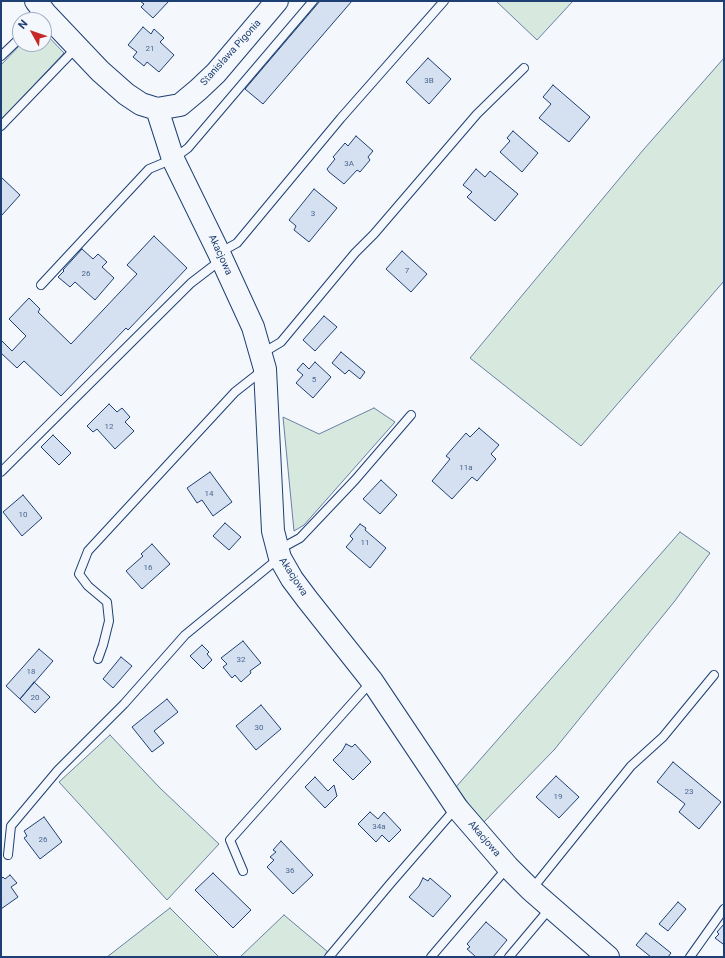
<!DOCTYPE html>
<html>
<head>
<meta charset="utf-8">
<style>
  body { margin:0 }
  #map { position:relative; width:725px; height:958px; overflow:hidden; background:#f4f7fb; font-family:Roboto,sans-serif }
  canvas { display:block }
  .frame { position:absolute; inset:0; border:2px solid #1d3f73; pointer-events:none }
  .north { position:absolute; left:12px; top:12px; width:40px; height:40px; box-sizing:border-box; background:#f4f7fb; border:1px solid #9eadc5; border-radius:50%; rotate:310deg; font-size:11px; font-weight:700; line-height:16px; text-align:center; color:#1d3f73 }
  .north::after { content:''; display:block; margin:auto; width:14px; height:18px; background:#c62828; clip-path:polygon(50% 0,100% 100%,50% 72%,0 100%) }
</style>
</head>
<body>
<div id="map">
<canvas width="725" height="958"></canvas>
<div class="frame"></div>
<div class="north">N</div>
</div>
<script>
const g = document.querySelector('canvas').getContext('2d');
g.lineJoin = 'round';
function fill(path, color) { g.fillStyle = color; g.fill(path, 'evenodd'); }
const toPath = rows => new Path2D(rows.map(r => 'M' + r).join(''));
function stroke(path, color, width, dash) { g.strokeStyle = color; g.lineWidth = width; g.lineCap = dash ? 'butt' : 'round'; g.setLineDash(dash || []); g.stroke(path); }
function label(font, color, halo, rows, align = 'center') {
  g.font = font + ' Roboto,sans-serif'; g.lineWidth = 3; g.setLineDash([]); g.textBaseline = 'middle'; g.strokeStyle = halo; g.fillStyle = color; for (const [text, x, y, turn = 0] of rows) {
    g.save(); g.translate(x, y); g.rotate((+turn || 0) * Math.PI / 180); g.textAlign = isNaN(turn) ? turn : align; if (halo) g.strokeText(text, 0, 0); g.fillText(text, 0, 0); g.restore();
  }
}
const green = toPath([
  [496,1,573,1,537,40,496,1],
  [44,32,64,53,1,120,1,65,21,44,44,44,44,32],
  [724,58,724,281,581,446,470,358,644,149,724,58],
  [374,408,395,422,304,525,294,531,283,417,319,434,374,408],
  [680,532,710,553,674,602,554,750,483,823,456,787,680,532],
  [110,735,160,788,219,844,167,900,59,782,110,735],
  [170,908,219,957,107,957,170,908],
  [284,915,328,952,324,957,240,957,284,915]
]);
fill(green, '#d7e8df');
stroke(green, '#687fa3', 1);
const building = toPath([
  [140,1,169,1,153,18,141,7,144,4,140,1],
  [320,1,352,1,263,104,245,89,320,1],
  [143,27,151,34,154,29,164,38,160,42,174,55,159,72,147,62,144,66,133,57,137,52,128,45,143,27],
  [428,58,451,79,429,104,406,82,428,58],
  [553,85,590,117,569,142,539,118,551,104,543,97,553,85],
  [513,131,538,153,522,172,500,152,510,141,507,138,513,131],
  [356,136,373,151,368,157,370,160,360,172,357,170,344,184,329,172,327,169,335,159,333,157,345,143,348,146,356,136],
  [476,169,485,177,490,171,518,194,495,221,467,197,472,192,463,185,476,169],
  [1,177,20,195,2,215,1,214,1,177],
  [314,189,337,208,309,242,294,230,296,226,289,220,314,189],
  [154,236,187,268,128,330,126,328,61,396,24,361,17,368,1,353,1,340,12,351,26,336,9,319,29,298,40,309,38,312,71,344,137,274,127,265,154,236],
  [82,249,93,259,98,254,107,262,102,267,114,278,95,300,75,282,70,287,58,277,64,271,63,270,82,249],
  [402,251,427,274,411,292,386,269,402,251],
  [324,316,337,327,315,351,303,340,324,316],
  [341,352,365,372,360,379,349,370,345,374,332,363,341,352],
  [315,362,331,377,313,398,296,383,303,375,297,370,303,363,309,369,315,362],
  [109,404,117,412,122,408,130,417,125,422,134,431,115,449,97,429,93,432,87,426,109,404],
  [479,428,499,445,491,454,496,459,477,481,472,477,452,499,432,481,450,459,446,456,466,433,470,437,479,428],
  [53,435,71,453,59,465,41,447,53,435],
  [210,472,232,502,213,516,202,500,197,503,187,488,210,472],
  [381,480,397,495,380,514,363,499,381,480],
  [23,495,42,518,22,536,3,512,23,495],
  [225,523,241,537,229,550,213,536,225,523],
  [360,524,366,528,365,530,386,548,370,568,346,547,353,539,350,536,360,524],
  [152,544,170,564,142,589,126,571,143,556,141,554,152,544],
  [243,641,261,663,250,671,251,673,241,682,235,675,232,678,223,667,227,664,221,658,243,641],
  [202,645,209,652,207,654,212,660,203,669,190,656,202,645],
  [39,649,53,661,20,699,6,686,39,649],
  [121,657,132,666,113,688,103,679,121,657],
  [34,682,50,697,35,713,20,699,34,682],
  [167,699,178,712,154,731,164,743,152,752,132,727,167,699],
  [261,705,281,729,256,750,236,726,261,705],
  [346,744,352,747,355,744,371,762,353,780,333,760,342,751,346,744],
  [673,762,721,802,699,829,679,812,685,804,657,782,673,762],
  [556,776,579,797,559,818,536,797,556,776],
  [315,777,328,791,334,785,337,796,325,808,305,787,315,777],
  [370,812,378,819,384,812,401,830,389,842,382,835,376,842,358,824,370,812],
  [44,817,62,842,40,859,24,838,27,836,24,831,44,817],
  [281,841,313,875,293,894,267,867,274,860,270,857,276,852,273,850,281,841],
  [213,873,251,910,233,928,195,890,213,873],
  [10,875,17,883,11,887,18,897,1,909,1,879,3,877,5,879,10,875],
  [423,878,428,881,430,878,451,896,433,917,409,897,419,886,423,878],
  [678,902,686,909,668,931,659,924,678,902],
  [486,922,507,940,493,957,476,957,467,949,470,947,467,944,486,922],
  [724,924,724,943,723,944,715,938,719,934,717,932,724,924],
  [646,933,671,953,668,957,651,957,636,945,646,933]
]);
fill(building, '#d5e0f0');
stroke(building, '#1d3f73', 1);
const lane = toPath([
  [1,56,20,38],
  [1,126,77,47],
  [219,253,237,243,341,118,444,1],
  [41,285,149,169,173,159,188,148,313,1],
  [261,354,281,342,355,253,374,234,477,114,524,68],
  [1,472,191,283,221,260],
  [278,550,300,538,355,480,411,415],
  [98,659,103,645,109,621,107,602,88,586,79,574,88,551,235,392,263,370],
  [8,855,11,826,58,770,124,704,185,635,279,558],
  [243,871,230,840,371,682],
  [532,889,631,766,663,737,714,675],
  [329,957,390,884,456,808],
  [431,957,507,868],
  [509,957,551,907],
  [690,957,724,909]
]);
const secondary = toPath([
  [36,1,45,13,100,71,126,94,141,104,157,109,180,105,198,90,216,73,277,1],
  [157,109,173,159,219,253,253,327,265,369,273,531,280,558,292,579,307,599,372,681,457,808,508,867,531,890,608,957]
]);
stroke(lane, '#1d3f73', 10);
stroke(secondary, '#1d3f73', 24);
stroke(lane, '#f4f7fb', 8);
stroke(secondary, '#f4f7fb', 22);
label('8px', '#4b6792', null, [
  ["21",150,49],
  ["3B",429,81],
  ["3A",349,164],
  ["3",313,214],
  ["7",407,271],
  ["26",86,274],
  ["5",314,380],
  ["12",109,427],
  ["11a",466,468],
  ["14",209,494],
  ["10",23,515],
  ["11",365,543],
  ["16",148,568],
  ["32",241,660],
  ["18",31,672],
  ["20",35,698],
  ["30",259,728],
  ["23",689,792],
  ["19",558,797],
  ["34a",379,827],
  ["26",43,840],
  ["36",290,871]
]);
label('10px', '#1d3f73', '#f4f7fb', [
  ["Stanisława Pigonia",231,53,-48],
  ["Akacjowa",220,255,65],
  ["Akacjowa",293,577,57],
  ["Akacjowa",484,839,49]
]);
</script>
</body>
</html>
